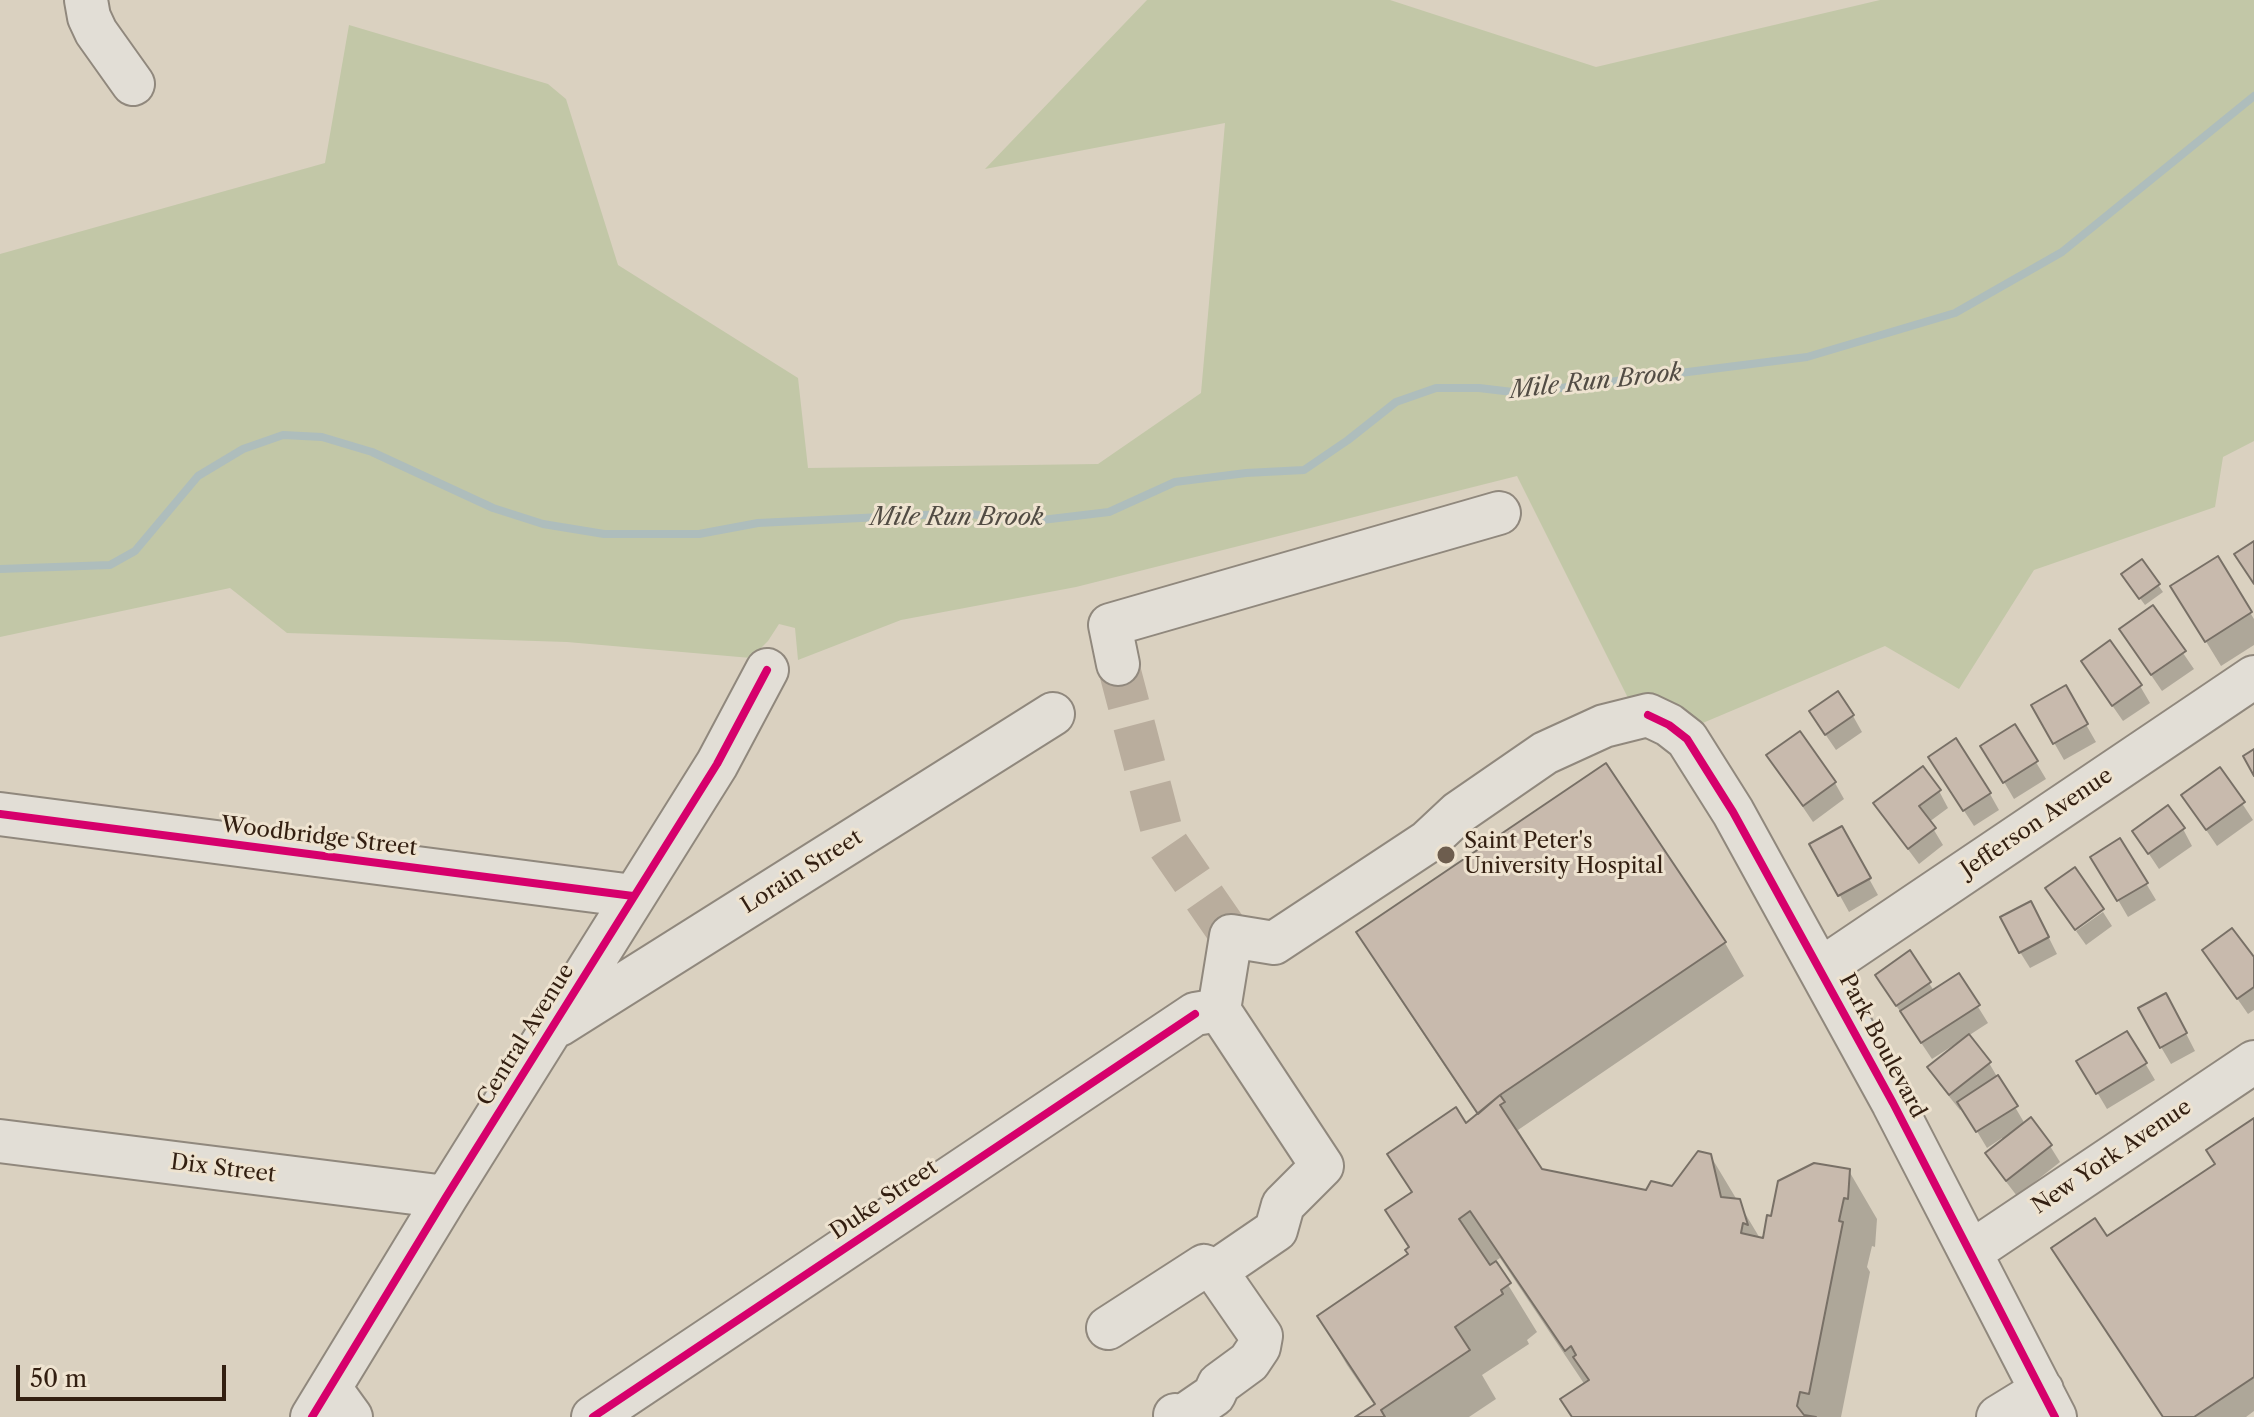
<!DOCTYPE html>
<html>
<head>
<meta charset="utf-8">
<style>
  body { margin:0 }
  #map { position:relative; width:2254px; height:1417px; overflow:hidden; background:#dad1c0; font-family:"Libre Caslon Text",serif }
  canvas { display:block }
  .scale { position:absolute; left:16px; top:1365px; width:210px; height:36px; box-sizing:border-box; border:4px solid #331f11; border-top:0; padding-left:10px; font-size:24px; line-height:28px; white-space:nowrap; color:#331f11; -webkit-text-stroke:6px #eee3d0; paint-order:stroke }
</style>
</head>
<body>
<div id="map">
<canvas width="2254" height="1417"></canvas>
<div class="scale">50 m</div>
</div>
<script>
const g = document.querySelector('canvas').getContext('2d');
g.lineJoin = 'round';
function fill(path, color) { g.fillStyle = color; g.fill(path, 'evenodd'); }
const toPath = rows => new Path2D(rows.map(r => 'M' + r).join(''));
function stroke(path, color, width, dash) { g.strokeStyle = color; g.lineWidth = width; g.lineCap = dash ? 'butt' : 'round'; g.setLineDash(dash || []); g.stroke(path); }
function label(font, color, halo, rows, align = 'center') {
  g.font = font + ' "Libre Caslon Text",serif'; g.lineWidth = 6; g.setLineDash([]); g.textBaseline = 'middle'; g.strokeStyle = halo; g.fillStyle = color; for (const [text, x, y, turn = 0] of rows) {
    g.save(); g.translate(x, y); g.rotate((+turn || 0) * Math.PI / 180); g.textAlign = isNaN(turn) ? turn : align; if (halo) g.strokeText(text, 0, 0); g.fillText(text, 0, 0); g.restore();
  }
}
fill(toPath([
  [1147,0,1390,0,1596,67,1880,0,2254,0,2254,441,2223,457,2215,507,2034,570,1959,689,1885,646,1698,725,1630,702,1517,476,1076,587,901,620,798,660,795,628,779,624,768,641,751,658,567,642,287,633,230,588,0,637,0,254,325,163,349,25,548,84,566,99,618,265,798,378,808,468,1098,464,1201,393,1225,123,985,169]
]), '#c2c7a7');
fill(toPath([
  [2217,559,2254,619,2254,645,2221,666,2188,612],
  [2128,582,2158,585,2163,592,2145,605],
  [2152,608,2194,669,2162,691,2131,646],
  [2093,678,2140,686,2150,703,2123,721],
  [2065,688,2096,742,2064,760,2033,706],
  [1853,716,1862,732,1836,750,1821,728],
  [2015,727,2046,779,2014,799,1983,746],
  [1768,756,1835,783,1844,799,1813,822],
  [1605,766,1725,943,1744,976,1518,1130,1531,1151,1529,1153,1541,1171,1647,1192,1673,1188,1710,1155,1761,1240,1849,1171,1877,1219,1875,1247,1872,1246,1867,1267,1870,1272,1841,1417,1573,1417,1585,1385,1500,1258,1494,1262,1537,1332,1527,1340,1529,1344,1482,1375,1496,1399,1469,1417,1359,1417,1375,1406,1347,1365,1319,1317,1410,1255,1409,1249,1387,1211,1412,1194,1390,1154,1466,1126,1478,1116,1378,966,1358,933],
  [2220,770,2253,820,2217,846,2183,796],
  [1940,774,1990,794,1999,810,1974,826],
  [1939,791,1948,808,1929,822,1943,845,1919,864,1886,820,1876,804],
  [1841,828,1878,895,1849,912,1812,845],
  [2183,829,2192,846,2159,869,2145,848],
  [2120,840,2156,900,2128,917,2093,857],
  [2103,912,2112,926,2086,945,2076,931],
  [2040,920,2057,954,2030,968,2020,952],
  [2204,951,2254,961,2254,1010,2248,1014],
  [1959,976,1988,1023,1968,1036,1989,1063,2025,1124,2050,1146,2060,1162,2017,1196,1997,1170,1987,1154,2004,1141,2002,1138,1987,1148,1963,1108,1960,1110,1939,1084,1930,1068,1958,1045,1957,1043,1932,1059,1887,992,1929,983,1934,991],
  [2175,1012,2195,1051,2171,1064,2161,1047],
  [2127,1033,2155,1080,2107,1109,2079,1062],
  [2254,1121,2254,1411,2246,1417,2163,1417,2068,1274,2053,1248,2107,1239,2217,1165]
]), '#0003');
stroke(toPath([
  [0,569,110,565,135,551,198,476,243,449,283,435,322,437,372,452,493,508,543,524,604,534,699,534,758,523,965,513,1025,522,1109,512,1175,482,1246,473,1304,470,1348,440,1396,402,1436,388,1479,388,1521,393,1807,357,1955,313,2062,252,2254,96]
]), '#aebdbc', 8);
const building = toPath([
  [2254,541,2254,584,2234,554,2254,541],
  [2218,556,2252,612,2205,642,2170,586,2218,556],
  [2142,559,2160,584,2139,599,2121,574,2142,559],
  [2153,605,2186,651,2151,675,2119,629,2153,605],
  [2110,640,2142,685,2112,706,2081,661,2110,640],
  [2066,685,2088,724,2053,744,2031,705,2066,685],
  [1838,691,1854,715,1825,735,1809,711,1838,691],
  [2015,724,2038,761,2003,783,1980,746,2015,724],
  [1800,731,1836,782,1803,806,1766,755,1800,731],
  [1956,738,1991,793,1963,811,1928,757,1956,738],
  [2254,749,2254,776,2243,756,2254,749],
  [1606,763,1726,942,1500,1095,1478,1114,1356,932,1606,763],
  [1923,766,1941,790,1919,806,1936,828,1908,849,1873,803,1923,766],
  [2220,767,2245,802,2206,830,2181,795,2220,767],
  [2168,805,2185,828,2148,854,2132,831,2168,805],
  [1842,826,1871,878,1838,896,1809,844,1842,826],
  [2120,838,2148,883,2117,901,2090,857,2120,838],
  [2075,867,2104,909,2075,930,2045,888,2075,867],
  [2031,901,2049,937,2019,953,2000,917,2031,901],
  [2232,928,2254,957,2254,987,2237,999,2202,950,2232,928],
  [1910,950,1931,982,1896,1006,1875,975,1910,950],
  [1959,973,1980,1005,1921,1043,1900,1011,1959,973],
  [2166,993,2187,1033,2160,1048,2138,1008,2166,993],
  [2127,1031,2147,1063,2096,1094,2076,1061,2127,1031],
  [1969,1034,1991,1062,1949,1095,1927,1067,1969,1034],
  [1998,1075,2018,1106,1976,1132,1957,1102,1998,1075],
  [1500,1095,1505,1102,1500,1105,1542,1169,1646,1190,1651,1181,1672,1186,1698,1151,1711,1154,1721,1197,1740,1199,1748,1225,1743,1223,1741,1233,1763,1238,1767,1215,1771,1216,1778,1181,1814,1163,1850,1169,1848,1199,1844,1198,1839,1221,1843,1222,1809,1394,1800,1392,1797,1406,1804,1415,1816,1417,1572,1417,1560,1399,1589,1380,1573,1357,1576,1355,1571,1346,1565,1351,1470,1211,1459,1219,1490,1265,1496,1261,1511,1283,1501,1290,1503,1294,1455,1327,1470,1350,1381,1410,1385,1417,1355,1417,1375,1404,1317,1316,1408,1254,1405,1250,1409,1247,1385,1210,1412,1192,1387,1154,1456,1107,1466,1123,1500,1095],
  [2031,1117,2052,1145,2006,1181,1985,1153,2031,1117],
  [2254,1118,2254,1377,2194,1417,2163,1417,2051,1248,2095,1218,2107,1236,2215,1164,2206,1150,2254,1118]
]);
fill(building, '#c8baad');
stroke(building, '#787066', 2);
stroke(toPath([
  [1118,664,1164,839,1231,936]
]), '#b9ad9d', 42, [42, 21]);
const minor = toPath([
  [86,0,89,17,96,32,133,84],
  [1118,664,1110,625,1499,513],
  [0,814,633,896],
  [1821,969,2254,677],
  [559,1025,1053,714],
  [0,1141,446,1197],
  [1971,1252,2254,1062],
  [1216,1271,1276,1230,1283,1205,1322,1166,1219,1010,1231,936,1274,943,1427,842,1458,813,1545,753,1604,726,1648,715,1669,725,1687,739,1733,812,1893,1103,2055,1417],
  [1108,1328,1204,1266,1216,1271,1261,1336,1259,1347,1249,1362,1219,1384,1214,1395,1182,1417,1175,1415],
  [330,1388,351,1417],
  [312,1417,446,1197,717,764,767,670],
  [593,1417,1195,1014,1219,1010],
  [1998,1417,2042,1390]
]);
stroke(minor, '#90887d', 46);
stroke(minor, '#e2ded6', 42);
stroke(toPath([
  [1648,715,1669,725,1687,739,1733,812,1893,1103,2055,1417],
  [0,814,633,896],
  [312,1417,446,1197,717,764,767,670],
  [593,1417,1195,1014]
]), '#d6006c', 8);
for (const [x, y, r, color] of [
  [1446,855,10,"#6d5d4e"]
]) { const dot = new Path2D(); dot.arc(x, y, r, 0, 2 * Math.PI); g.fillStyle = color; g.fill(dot); stroke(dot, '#eee3d0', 3); }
label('22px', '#331f11', '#eee3d0', [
  ["Jefferson Avenue",2037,823,-34],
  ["Woodbridge Street",319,837,7],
  ["Lorain Street",802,872,-32],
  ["Central Avenue",526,1035,-58],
  ["Park Boulevard",1882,1046,62],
  ["New York Avenue",2112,1157,-34],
  ["Dix Street",223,1169,7],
  ["Duke Street",884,1200,-34]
]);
label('22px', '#331f11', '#eee3d0', [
  ["Saint Peter's",1464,842],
  ["University Hospital",1464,867]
], 'left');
label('italic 24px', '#524c44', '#eee3d0', [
  ["Mile Run Brook",1596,382,-6],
  ["Mile Run Brook",957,518]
]);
</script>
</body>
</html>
